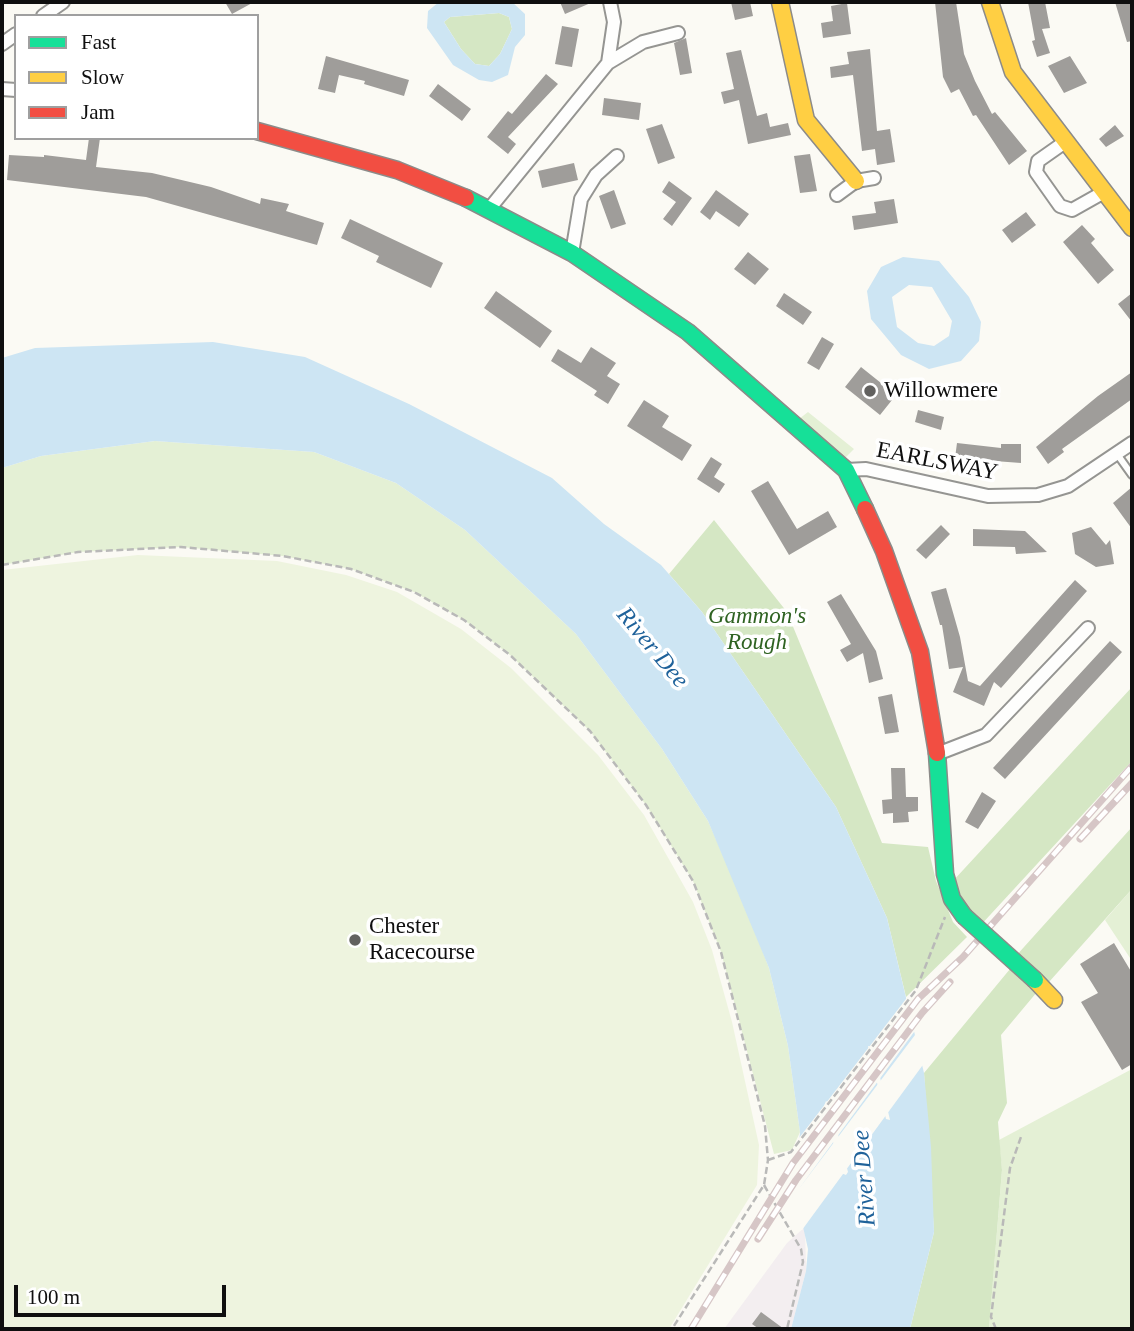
<!DOCTYPE html>
<html>
<head>
<meta charset="utf-8">
<style>
  body { margin:0 }
  #map { position:relative; width:1134px; height:1331px; overflow:hidden; background:#fbfaf4; font-family:Georgia,serif }
  canvas { display:block }
  .frame { position:absolute; inset:0; border:4px solid #0f0f0f; pointer-events:none }
  .legend { position:absolute; left:14px; top:14px; width:245px; height:126px; box-sizing:border-box; background:#fff; border:2px solid #9f9f9f; margin:0; padding:9px 12px; list-style:none; font-size:21px; color:#0f0f0f }
  .legend li { display:flex; align-items:center; gap:14px; height:35px }
  .legend b { width:35px; border:2px solid #9f9f9f }
  .scale { position:absolute; left:14px; top:1285px; width:212px; height:32px; box-sizing:border-box; border:4px solid #0f0f0f; border-top:0; padding-left:9px; font-size:21px; line-height:24px; white-space:nowrap; color:#0f0f0f; -webkit-text-stroke:5px #fff; paint-order:stroke }
</style>
</head>
<body>
<div id="map">
<canvas width="1134" height="1331"></canvas>
<div class="frame"></div>
<ul class="legend">
<li><b style="height:9px;background:#16e098"></b>Fast</li>
<li><b style="height:9px;background:#ffcf43"></b>Slow</li>
<li><b style="height:9px;background:#f24e42"></b>Jam</li>
</ul>
<div class="scale">100 m</div>
</div>
<script>
const g = document.querySelector('canvas').getContext('2d');
g.lineJoin = 'round';
function fill(path, color) { g.fillStyle = color; g.fill(path, 'evenodd'); }
const toPath = rows => new Path2D(rows.map(r => 'M' + r).join(''));
function stroke(path, color, width, dash) { g.strokeStyle = color; g.lineWidth = width; g.lineCap = dash ? 'butt' : 'round'; g.setLineDash(dash || []); g.stroke(path); }
function label(font, color, halo, rows, align = 'center') {
  g.font = font + ' Georgia,serif'; g.lineWidth = 7; g.setLineDash([]); g.textBaseline = 'middle'; g.strokeStyle = halo; g.fillStyle = color; for (const [text, x, y, turn = 0] of rows) {
    g.save(); g.translate(x, y); g.rotate((+turn || 0) * Math.PI / 180); g.textAlign = isNaN(turn) ? turn : align; if (halo) g.strokeText(text, 0, 0); g.fillText(text, 0, 0); g.restore();
  }
}
fill(toPath([
  [805,1227,806,1271,791,1329,724,1329,787,1243]
]), '#f3eef0');
fill(toPath([
  [808,412,854,449,846,457,830,451,799,419],
  [155,441,314,452,396,483,465,530,576,634,662,749,708,821,745,905,769,968,788,1046,800,1132,792,1150,774,1154,721,952,693,881,646,805,590,731,510,655,464,620,414,592,351,569,283,556,181,547,78,552,2,565,2,468,41,456],
  [1132,889,1132,961,1105,920],
  [1132,1069,1132,1329,989,1329,1002,1170,999,1140]
]), '#e4f0d5');
fill(toPath([
  [499,13,509,17,512,29,500,54,489,66,475,64,461,49,444,22,450,17],
  [714,520,787,612,882,843,928,847,936,881,953,922,967,937,906,997,887,918,836,807,702,612,669,574],
  [1132,687,1132,761,979,927,955,903,952,882],
  [1132,827,1132,889,1049,982,1015,957],
  [1010,969,1037,992,1001,1035,1007,1103,998,1122,1002,1170,989,1329,910,1329,934,1232,924,1073]
]), '#d5e7c4');
fill(toPath([
  [138,555,277,561,346,575,397,592,461,629,511,668,598,755,644,815,693,902,712,950,732,1022,759,1145,757,1185,669,1329,2,1329,2,570]
]), '#eef4df');
fill(toPath([
  [439,2,512,2,525,14,525,35,515,47,508,75,492,82,479,80,453,65,427,28,428,11],
  [499,13,509,17,512,29,500,54,489,66,475,64,461,49,444,22,450,17],
  [903,257,939,261,969,297,981,322,979,341,961,361,929,369,901,355,871,319,867,291,881,267],
  [909,285,932,287,952,321,949,336,934,346,918,343,897,327,892,297],
  [213,342,305,357,409,404,552,478,604,524,661,565,702,612,836,807,887,918,924,1073,931,1147,934,1232,910,1329,791,1329,806,1271,808,1249,795,1191,800,1132,788,1046,769,968,708,821,662,749,576,634,465,530,396,483,314,452,155,441,41,456,2,468,2,358,35,348],
  [868,1046,873,1047,890,1120,886,1119],
  [826,1101,830,1104,848,1172,846,1175,841,1173,824,1106]
]), '#cde5f3');
fill(toPath([
  [909,995,917,1028,798,1190,918,1031,925,1062,802,1230,791,1191,796,1142]
]), '#fbfaf4');
fill(toPath([
  [225,2,254,2,232,14],
  [560,2,593,2,565,14],
  [731,2,750,2,753,16,735,20],
  [935,2,956,2,964,54,975,81,992,114,995,112,1027,151,1009,165,976,115,973,116,959,89,951,93,943,77],
  [1028,2,1045,2,1050,28,1042,29,1050,53,1037,57,1032,41,1035,40],
  [1115,2,1132,2,1132,41,1127,42],
  [847,3,851,34,823,38,821,23,833,21,831,6],
  [562,26,579,29,572,67,555,64],
  [686,38,692,73,680,75,674,43],
  [870,49,877,131,890,129,895,162,877,165,875,149,862,151,853,75,831,78,830,67,849,64,847,52],
  [741,50,757,116,767,113,770,127,788,123,791,135,748,144,739,100,724,104,721,92,734,89,726,53],
  [326,56,409,80,404,96,364,84,365,81,339,75,335,93,318,89],
  [1070,56,1087,83,1064,93,1048,66],
  [546,74,558,84,508,137,516,144,508,154,487,137,508,111,512,114],
  [438,84,471,109,462,121,429,96],
  [604,98,641,103,639,120,602,115],
  [662,124,675,158,658,164,646,129],
  [1115,125,1124,136,1106,147,1099,139],
  [89,138,100,138,96,167,152,173,211,187,260,204,261,198,289,204,286,211,324,223,317,245,146,197,7,180,9,155,44,157,44,155,86,160],
  [810,154,817,191,800,193,794,156],
  [574,163,578,180,542,188,538,171],
  [669,181,692,198,672,226,663,219,676,202,662,192],
  [614,190,626,224,611,229,599,196],
  [716,190,749,214,739,227,716,211,710,220,700,212],
  [894,199,898,223,854,230,852,216,876,213,874,202],
  [1026,212,1036,225,1012,243,1002,230],
  [350,219,443,263,431,288,376,262,379,256,341,238],
  [1082,225,1095,239,1091,243,1114,270,1098,284,1063,242],
  [748,252,769,269,755,285,734,269],
  [496,291,552,331,540,348,484,308],
  [784,293,812,312,803,325,776,306],
  [1132,293,1132,322,1118,304],
  [822,337,834,344,819,370,807,363],
  [591,347,616,363,607,376,620,384,608,404,594,395,597,391,551,361,558,349,581,363],
  [861,367,896,395,880,415,845,387],
  [1132,372,1132,399,1062,449,1064,452,1048,464,1036,447,1098,396],
  [644,400,669,416,662,427,692,445,682,461,627,426],
  [918,410,944,417,941,430,915,422],
  [957,443,1001,448,1001,444,1021,444,1021,463,955,458],
  [711,457,722,464,714,477,725,484,719,493,697,479],
  [768,481,797,529,828,511,837,527,789,555,751,491],
  [1132,487,1132,529,1113,503],
  [941,525,950,534,926,559,916,550],
  [1091,527,1106,545,1110,540,1114,564,1096,567,1075,554,1072,533],
  [973,529,1025,531,1047,552,1016,554,1015,547,973,546],
  [1075,580,1087,591,1001,688,994,682,984,706,953,692,963,667,949,669,942,625,940,625,931,592,946,588,960,637,968,681,980,686],
  [841,594,876,651,883,679,869,683,863,653,847,662,840,650,851,644,827,602],
  [1110,641,1122,652,1005,779,993,768],
  [892,694,899,732,885,734,878,697],
  [891,768,905,768,906,797,918,797,918,811,908,812,909,822,893,823,893,813,883,814,882,800,892,799],
  [982,792,996,801,978,829,965,822],
  [1114,943,1132,973,1132,1064,1122,1070,1081,1002,1098,993,1080,964],
  [761,1312,784,1329,759,1329,752,1324]
]), '#9f9d9a');
const lane = toPath([
  [1117,454,1132,475]
]);
const street = toPath([
  [43,16,63,2],
  [2,44,16,34],
  [608,63,643,42,678,33],
  [2,89,16,90],
  [1065,142,1038,161,1036,172,1060,206,1072,210,1104,192],
  [837,195,856,181,874,178],
  [490,208,608,63,614,22,610,2],
  [572,253,581,199,596,175,617,156],
  [846,470,866,469,988,496,1038,495,1068,486,1132,443],
  [937,754,986,735,1088,628]
]);
const fast = toPath([
  [466,198,572,253,688,332,846,470,865,509],
  [937,753,945,874,952,899,964,916]
]);
const slow = toPath([
  [780,2,806,120,856,181],
  [990,2,1013,72,1132,228],
  [1035,980,1054,1000]
]);
const jam = toPath([
  [257,131,397,170,466,198],
  [865,509,884,551,920,652,937,753]
]);
stroke(lane, '#959592', 10);
stroke(street, '#959592', 16);
stroke(fast, '#8c8b89', 19);
stroke(slow, '#8c8b89', 19);
stroke(jam, '#8c8b89', 19);
stroke(toPath([
  [2,565,78,552,181,547,283,556,351,569,414,592,464,620,510,655,590,731,646,805,693,881,721,952,765,1126,768,1160,764,1185,672,1329],
  [768,1160,791,1152,916,990,945,917],
  [764,1185,801,1249,803,1262,787,1329],
  [996,1329,991,1317,1010,1168,1022,1134]
]), '#b9b9b8', 2.5, [7, 3.5]);
stroke(lane, '#fefefd', 6);
stroke(street, '#fefefd', 12);
stroke(fast, '#16e098', 16);
stroke(slow, '#ffcf43', 16);
stroke(jam, '#f24e42', 16);
const rail = toPath([
  [1080,839,1132,783],
  [758,1239,796,1180,922,1013,950,982],
  [691,1329,793,1163,918,999,963,957,1132,766]
]);
stroke(rail, '#d6c6c6', 7);
stroke(rail, '#fff', 4.5, [13]);
const fastBridge = toPath([
  [964,916,1035,980]
]);
stroke(fastBridge, '#8c8b89', 19, []);
stroke(fastBridge, '#16e098', 16);
for (const [x, y, r, color] of [
  [870,391,7,"#62615f"],
  [355,940,7,"#62615f"]
]) { const dot = new Path2D(); dot.arc(x, y, r, 0, 2 * Math.PI); g.fillStyle = color; g.fill(dot); stroke(dot, '#fff', 2.5); }
label('23px', '#0f0f0f', '#fff', [
  ["Willowmere",884,391],
  ["Chester",369,927],
  ["Racecourse",369,953]
], 'left');
label('23px', '#0f0f0f', '#fff', [
  ["EARLSWAY",937,462,11]
]);
label('italic 23px', '#2f6322', '#fff', [
  ["Gammon's",757,617],
  ["Rough",757,643]
]);
label('italic 24px', '#1f629a', '#fff', [
  ["River Dee",652,648,50],
  ["River Dee",865,1178,-94]
]);
</script>
</body>
</html>
